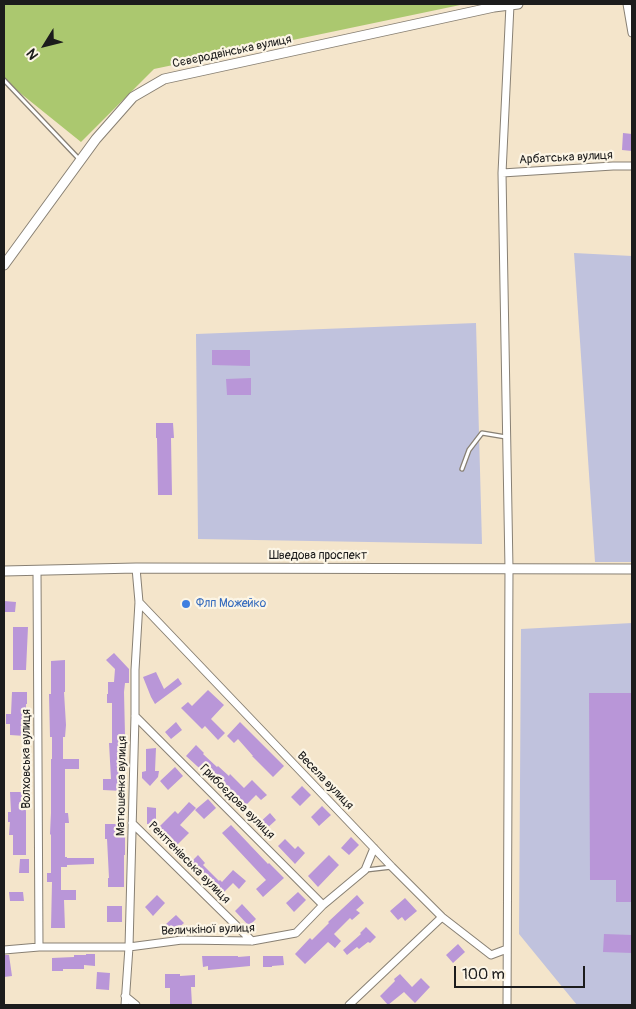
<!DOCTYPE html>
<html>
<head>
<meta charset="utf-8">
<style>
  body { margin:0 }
  #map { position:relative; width:636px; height:1009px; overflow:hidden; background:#f4e5cb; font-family:Pangolin,sans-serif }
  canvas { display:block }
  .frame { position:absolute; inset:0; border:5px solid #1c1c1c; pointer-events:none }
  .north { position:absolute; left:20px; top:20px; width:50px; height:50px; -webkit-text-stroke:4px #fcf5e5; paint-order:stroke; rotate:234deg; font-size:14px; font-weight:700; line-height:20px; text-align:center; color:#1c1c1c }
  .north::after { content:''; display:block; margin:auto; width:18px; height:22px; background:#1c1c1c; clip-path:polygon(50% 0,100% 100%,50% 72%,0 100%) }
  .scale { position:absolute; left:454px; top:966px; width:131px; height:22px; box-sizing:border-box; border:2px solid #1c1c1c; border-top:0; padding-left:6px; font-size:15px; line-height:18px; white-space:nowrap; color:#1c1c1c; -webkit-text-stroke:4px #fcf5e5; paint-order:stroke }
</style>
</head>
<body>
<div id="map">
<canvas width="636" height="1009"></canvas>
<div class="frame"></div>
<div class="north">N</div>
<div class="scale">100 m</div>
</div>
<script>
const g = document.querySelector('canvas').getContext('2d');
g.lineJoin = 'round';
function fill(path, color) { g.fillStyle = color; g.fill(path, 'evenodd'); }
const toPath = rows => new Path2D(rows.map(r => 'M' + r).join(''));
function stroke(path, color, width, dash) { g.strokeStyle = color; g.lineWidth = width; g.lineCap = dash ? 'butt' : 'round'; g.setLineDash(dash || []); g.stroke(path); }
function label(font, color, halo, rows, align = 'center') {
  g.font = font + ' Pangolin,sans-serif'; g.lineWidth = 4.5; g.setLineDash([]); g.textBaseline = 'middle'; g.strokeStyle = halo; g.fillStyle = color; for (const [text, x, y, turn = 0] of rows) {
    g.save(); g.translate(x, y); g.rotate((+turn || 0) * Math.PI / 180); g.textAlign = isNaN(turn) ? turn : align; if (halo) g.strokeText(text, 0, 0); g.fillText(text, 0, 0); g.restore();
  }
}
fill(toPath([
  [574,253,632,256,632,562,595,562],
  [476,323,482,544,198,539,196,334],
  [632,623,632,1005,577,1005,519,934,521,629]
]), '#c0c2dd');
fill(toPath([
  [4,4,465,4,154,69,81,142,4,80]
]), '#abc86f');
fill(toPath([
  [623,133,632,134,632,151,622,150],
  [212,350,250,350,250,366,212,365],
  [251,378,251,395,227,395,226,379],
  [156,423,173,423,174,438,171,438,172,495,158,495,157,438,156,438],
  [4,601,16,602,15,612,4,612],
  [13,627,28,627,26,670,13,670],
  [114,653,129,669,129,683,125,683,124,692,125,735,123,791,103,790,103,779,111,779,109,743,112,743,112,703,107,703,107,694,108,694,108,682,114,682,115,669,106,660],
  [65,660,65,692,64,692,66,725,65,737,63,737,63,759,79,759,79,769,65,769,65,813,68,813,69,823,65,823,65,857,67,857,67,858,94,858,94,864,67,865,67,867,61,867,61,890,76,890,76,900,64,900,65,928,51,928,52,882,47,882,47,873,51,873,51,835,50,834,51,813,51,759,52,759,52,737,50,737,49,694,51,694,51,661],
  [156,672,164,689,178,678,182,684,155,704,151,697,143,677],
  [208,690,224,705,211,719,225,733,218,740,205,726,202,729,181,708,188,702,192,706],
  [12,692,27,692,27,704,26,704,25,736,10,735,10,724,6,724,6,714,11,714],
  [589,693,632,693,632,902,616,902,616,880,590,880],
  [176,722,182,730,171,739,165,732],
  [240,722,284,766,273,777,252,756,253,756,238,739,234,743,227,736],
  [196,745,204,753,203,754,217,767,218,766,229,776,230,774,244,788,252,780,267,795,261,800,256,795,241,810,207,777,208,776,186,756],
  [156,748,155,771,159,771,158,777,150,786,142,778,142,772,146,771,146,749],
  [175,767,183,776,168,790,160,781],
  [302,786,311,795,300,806,291,797],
  [10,792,24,792,26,812,26,855,13,855,13,835,9,835,10,822,8,822,8,812,11,812],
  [208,799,216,808,204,819,195,810],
  [189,802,196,808,180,825,189,833,173,849,149,824,147,824,147,807,156,808,156,830,175,811,178,814],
  [322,806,331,815,319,826,311,817],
  [270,813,276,820,264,831,258,824],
  [105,824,125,824,125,855,124,855,124,887,108,887,108,878,109,878,107,839,105,839],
  [231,825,268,864,269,863,284,878,263,897,256,889,266,880,222,833],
  [351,837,359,845,349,855,341,848],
  [285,839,295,849,298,846,305,853,295,864,278,846],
  [198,855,205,863,203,865,219,881,220,880,222,882,233,870,246,881,239,889,233,883,220,896,189,864],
  [329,855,339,865,318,887,308,876],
  [20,859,29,859,29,873,19,873],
  [9,892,23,892,24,901,10,901],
  [298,892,306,900,294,912,286,903],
  [157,895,165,903,153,916,145,907],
  [357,895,364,903,356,910,360,913,352,920,350,918,334,934,341,941,335,948,328,942,305,964,295,954,310,938,312,940,329,923,328,922],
  [405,898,417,911,405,921,402,917,398,920,390,911],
  [242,904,256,919,249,926,235,911],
  [107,906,122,906,122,922,107,922],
  [176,915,184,923,174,932,166,924],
  [366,927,376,937,370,943,368,942,359,949,357,947,347,955,343,950,361,934,360,933],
  [604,934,632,935,632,953,603,952],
  [458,944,465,952,453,963,446,955],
  [86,954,95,954,95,966,84,965,84,969,63,969,63,971,52,971,52,958,74,957,74,955,86,955],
  [4,955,9,955,12,976,4,977],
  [202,956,238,956,238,957,250,956,250,966,208,970,208,966,203,967],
  [263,956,283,956,284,965,272,966,272,967,263,967],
  [97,972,110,973,109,990,96,989],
  [165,974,180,974,180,976,195,975,195,987,191,987,192,1005,170,1005,170,988,165,988],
  [400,974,412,987,421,978,430,987,415,1003,404,992,388,1005,380,996,395,981,394,979]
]), '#b996d8');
const service = toPath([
  [4,80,79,159],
  [462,469,469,450,482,433,506,437],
  [366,870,392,867]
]);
const minor = toPath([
  [627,4,632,33],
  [502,173,613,166,632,166],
  [37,571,39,947],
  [139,602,392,867,442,917,491,955,507,949],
  [135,716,323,905],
  [132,823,252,941],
  [4,950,39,947,129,947,182,940,252,941,296,933,323,905,365,870,374,848],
  [125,996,136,1005],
  [125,1005,129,947,135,716,135,670,139,602,136,568],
  [349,1005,442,917],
  [507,1005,509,569,502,173,510,5]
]);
const tertiary = toPath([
  [4,265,96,139,133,97,164,79,494,7,518,4],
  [4,571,136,568,632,569]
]);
stroke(service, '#888074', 5.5);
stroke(minor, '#888074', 9);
stroke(tertiary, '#888074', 11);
stroke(service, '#fff', 3);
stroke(minor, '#fff', 7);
stroke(tertiary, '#fff', 9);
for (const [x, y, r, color] of [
  [186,604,5,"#3f7fe0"]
]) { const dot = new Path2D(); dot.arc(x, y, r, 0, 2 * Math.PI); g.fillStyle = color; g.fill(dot); stroke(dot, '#fcf5e5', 2); }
label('12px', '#1c1c1c', '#fcf5e5', [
  ["Сєвєродвінська вулиця",232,52,-12],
  ["Арбатська вулиця",566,158,-3],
  ["Шведова проспект",318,556],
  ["Волховська вулиця",27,759,-90],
  ["Весела вулиця",325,781,46],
  ["Матюшенка вулиця",122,786,-89],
  ["Грибоєдова вулиця",237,802,45],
  ["Рентгенівська вулиця",189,863,45],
  ["Величкіної вулиця",208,930,-2]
]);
label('12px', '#366cbe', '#fcf5e5', [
  ["Флп Можейко",196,604]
], 'left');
</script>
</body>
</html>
